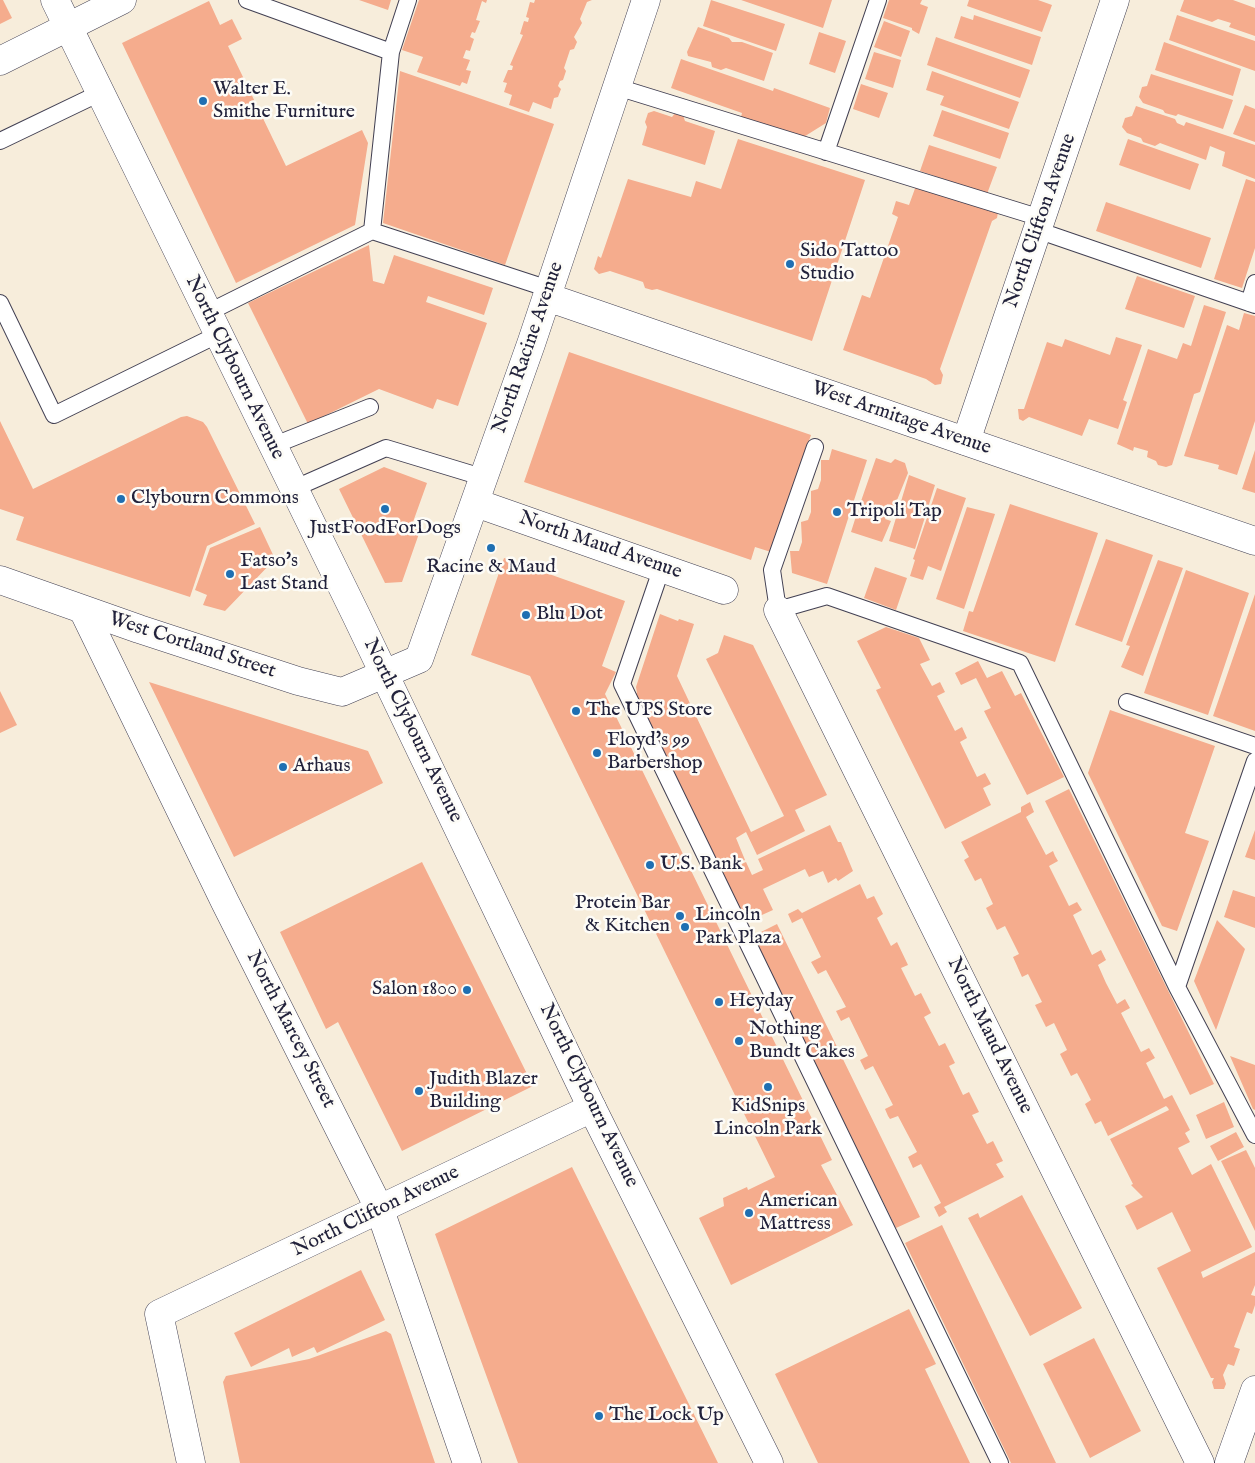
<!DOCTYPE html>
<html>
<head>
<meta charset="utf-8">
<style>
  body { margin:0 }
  canvas { display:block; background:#f7eddb }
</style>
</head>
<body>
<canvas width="1255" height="1463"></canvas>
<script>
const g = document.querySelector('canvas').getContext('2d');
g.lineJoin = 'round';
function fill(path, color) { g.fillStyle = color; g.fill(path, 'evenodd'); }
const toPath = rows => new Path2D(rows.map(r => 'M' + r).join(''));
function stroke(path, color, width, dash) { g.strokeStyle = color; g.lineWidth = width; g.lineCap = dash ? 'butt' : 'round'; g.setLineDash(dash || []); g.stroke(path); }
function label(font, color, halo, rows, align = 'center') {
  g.font = font + ' "IM FELL English",serif'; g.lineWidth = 5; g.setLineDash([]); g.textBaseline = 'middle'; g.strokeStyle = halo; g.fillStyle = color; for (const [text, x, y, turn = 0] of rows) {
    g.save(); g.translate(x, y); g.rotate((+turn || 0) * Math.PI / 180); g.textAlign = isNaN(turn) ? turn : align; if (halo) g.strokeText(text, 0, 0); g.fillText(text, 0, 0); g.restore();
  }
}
fill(toPath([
  [0,0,3,0,12,18,0,24],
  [359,0,391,0,388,10],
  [419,0,487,0,486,3,482,1,476,20,480,21,475,33,472,32,470,37,474,39,470,51,466,50,463,58,470,60,466,70,471,71,467,84,462,82,460,86,417,72,423,57,402,50],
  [535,0,592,0,587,2,580,19,582,23,574,37,577,42,574,49,570,50,564,68,566,71,563,80,560,81,558,86,561,89,558,97,554,98,551,109,533,102,529,112,509,105,512,95,504,92,507,83,503,82,508,70,512,70,513,66,510,65,523,35,520,34,524,21,528,22,529,18,526,17,530,2,534,3],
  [711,0,785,24,776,51,703,26],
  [741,0,832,0,823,28],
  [889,0,922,0,920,4,928,7,919,34,912,30,912,28,883,18],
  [969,0,1038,0,1052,5,1042,32,967,6],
  [1184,0,1233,0,1255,8,1255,36,1229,27,1231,23,1218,19,1212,22,1180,11],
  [209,1,220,25,232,19,242,39,228,46,286,166,362,130,368,143,355,225,236,283,122,43],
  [974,15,1041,37,1032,65,954,38,961,16,973,20],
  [1177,15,1255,41,1255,71,1169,40],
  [884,21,910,31,901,57,874,47],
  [698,27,729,38,732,42,742,42,773,53,764,81,726,68,721,70,712,67,711,62,688,56,687,52],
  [819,32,846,41,835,73,809,64],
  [936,37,1030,70,1020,98,927,65],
  [1164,42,1241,69,1233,96,1155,70],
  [874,52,901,60,893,88,865,79],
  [681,59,773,91,774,88,830,108,826,123,802,138,741,117,742,113,671,88],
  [400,71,554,124,505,265,383,223],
  [932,71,1019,102,1009,129,940,105,944,96,926,90],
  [1151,74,1233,100,1223,129,1178,114,1176,116,1165,113,1163,110,1143,103,1139,97,1142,87,1147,86],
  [861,84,888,93,879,118,853,109],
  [1245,105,1255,109,1255,142,1233,134],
  [1136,106,1175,119,1177,123,1184,126,1186,122,1255,145,1255,179,1222,166,1225,152,1210,146,1206,160,1160,143,1155,146,1143,142,1141,138,1127,133,1122,127,1125,118,1132,116],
  [942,110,1009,133,1000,159,933,136],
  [654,111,672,117,676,112,683,115,685,121,715,131,705,165,642,145,647,127,645,122,648,113],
  [738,139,865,180,812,341,657,289,652,290,645,288,643,282,610,271,599,274,594,269,598,256,601,258,628,179,691,197,696,181,721,189],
  [1128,139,1199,164,1190,190,1119,165],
  [929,145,997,167,987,194,920,171],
  [1246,179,1255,182,1255,248,1242,288,1214,279],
  [917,183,998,212,997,218,992,221,940,369,943,375,941,384,935,385,926,379,843,350,862,295,870,298,898,217,892,214,896,201,909,205],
  [1106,202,1211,238,1201,268,1096,231],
  [369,245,373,281,384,284,394,255,493,288,484,315,428,296,426,302,487,323,458,406,437,399,433,409,379,389,308,424,248,303],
  [1137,276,1195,296,1184,328,1125,309],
  [1204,305,1226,312,1200,392,1194,394,1172,465,1166,467,1158,465,1156,461,1147,457,1148,451,1134,447,1133,451,1117,444,1148,349,1177,359,1183,343,1191,346],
  [1244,313,1255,316,1255,421,1237,475,1218,469,1219,465,1184,456,1227,325,1239,330],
  [1116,337,1142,345,1123,400,1127,402,1118,429,1089,419,1082,436,1029,417,1023,421,1019,419,1018,409,1024,409,1047,342,1062,347,1065,339,1110,355],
  [569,352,811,435,771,552,755,547,751,560,524,482],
  [187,416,203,422,207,427,255,524,207,546,190,597,16,540,24,517,0,509,0,421,33,489,181,417],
  [832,449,867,460,827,584,792,573,790,551,799,551,802,542,801,522,808,520,811,512,811,491,818,489,821,480,821,460,829,460],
  [1255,450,1255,493,1242,489],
  [876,458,891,463,895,459,905,463,908,473,895,505,889,508,885,519,891,521,882,542,851,532,857,513,863,515,865,508,860,504],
  [384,467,427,483,413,522,422,525,402,582,385,583,339,489],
  [909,475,935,485,915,549,889,541],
  [937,488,966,498,941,571,928,566,923,580,910,576,915,560,913,559],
  [1010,504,1098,533,1055,662,963,631,969,611,973,612],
  [967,507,995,514,964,609,936,599],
  [260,527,275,559,225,611,203,605,207,595,195,590,210,548],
  [1106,539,1153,555,1122,642,1075,625],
  [504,558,625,601,602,666,616,672,605,694,832,1160,821,1165,853,1225,731,1285,699,1218,724,1206,723,1198,747,1187,748,1190,775,1177,530,676,471,655],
  [1158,560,1183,568,1143,676,1121,667,1130,646,1126,645],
  [875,567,907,578,896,610,864,598],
  [1186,570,1249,593,1208,715,1144,693],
  [1255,594,1255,731,1213,716],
  [660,614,678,621,679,619,694,624,677,676,751,832,784,816,706,659,718,653,724,635,753,645,827,795,795,810,805,831,757,855,746,832,736,838,745,860,720,872,632,695,637,693,636,687],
  [886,627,919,638,930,660,920,664,932,686,940,682,945,692,937,696,955,731,962,727,967,738,960,742,977,777,985,773,991,784,983,788,991,805,945,829,876,690,881,688,857,641],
  [978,661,987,678,1002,671,1015,696,1021,693,1064,777,1027,795,984,711,991,708,976,678,961,685,955,673],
  [149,682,368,751,383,783,234,857],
  [0,691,17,725,0,733],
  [1110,710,1215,746,1185,833,1209,841,1177,931,1162,926,1088,773],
  [1069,789,1214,1084,1190,1095,1045,801],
  [1030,802,1034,812,1026,817,1046,855,1053,851,1055,856,1058,861,1049,866,1069,906,1077,902,1082,910,1073,915,1092,955,1101,950,1106,960,1098,965,1106,983,1117,1004,1125,999,1130,1008,1121,1013,1141,1052,1149,1048,1155,1058,1146,1063,1164,1099,1172,1095,1190,1130,1185,1133,1190,1142,1178,1148,1192,1175,1211,1164,1252,1247,1201,1272,1203,1278,1255,1252,1255,1285,1251,1295,1255,1296,1255,1305,1252,1314,1247,1312,1234,1347,1240,1349,1234,1366,1228,1364,1223,1375,1226,1384,1224,1389,1214,1389,1212,1382,1214,1378,1211,1378,1157,1268,1191,1251,1172,1212,1137,1230,1125,1206,1143,1197,1131,1185,1133,1184,1110,1139,1169,1110,1168,1108,1166,1106,1108,1136,1101,1121,1095,1124,1085,1104,1091,1100,1083,1084,1077,1073,1071,1076,1060,1054,1067,1050,1054,1023,1046,1027,1035,1005,1042,1002,1028,974,1022,977,1013,957,1019,954,1005,926,997,930,986,908,993,904,981,878,975,881,964,860,969,857,961,842,1021,812,1021,807],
  [830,825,838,842,841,842,853,871,838,881,836,878,828,883,823,871,809,877,805,869,763,889,773,910,744,923,720,874,746,862,752,875,763,870,758,859],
  [1255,830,1255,860,1245,857],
  [422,862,533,1086,402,1151,338,1022,326,1029,280,932],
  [860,884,867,899,874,896,883,914,877,918,891,946,897,942,908,965,901,968,915,996,921,993,931,1013,924,1017,939,1046,945,1043,955,1063,949,1066,963,1095,969,1092,979,1112,972,1115,987,1144,993,1141,1003,1161,996,1164,1004,1177,944,1207,947,1212,939,1217,934,1207,941,1203,921,1164,913,1168,908,1157,917,1152,898,1116,890,1119,888,1116,885,1109,893,1105,873,1066,865,1070,860,1060,868,1056,849,1017,841,1021,836,1011,846,1007,826,970,818,974,811,962,821,957,802,918,792,923,788,914,798,909,802,913],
  [1233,890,1255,897,1255,928,1224,917],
  [1217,920,1245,949,1216,1030,1194,981],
  [777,924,920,1217,896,1228,753,936],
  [1230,1056,1255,1065,1255,1110,1253,1109],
  [1224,1102,1234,1127,1206,1139,1196,1115],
  [1236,1132,1244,1147,1218,1161,1210,1146],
  [1246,1150,1255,1168,1255,1231,1221,1161],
  [572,1167,718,1463,518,1463,435,1234],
  [1022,1195,1082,1308,1030,1336,968,1218,978,1213,980,1218],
  [942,1225,1056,1463,1011,1463,905,1243],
  [361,1270,385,1320,317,1353,314,1347,292,1357,289,1348,251,1367,234,1333],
  [909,1309,936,1364,925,1369,970,1463,818,1463,775,1374],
  [386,1331,391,1334,435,1463,240,1463,223,1382,226,1376,309,1359],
  [1094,1338,1141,1431,1090,1458,1043,1364]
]), '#f5ac8d');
const lane = toPath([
  [247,0,391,52],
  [617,87,1041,218],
  [0,141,100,93],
  [826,152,878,0],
  [1037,230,1255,305],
  [372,231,391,52,408,0],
  [0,303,54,415,217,335],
  [1249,303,1255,283],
  [207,313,372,231,549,289],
  [272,446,370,407],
  [815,447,772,570,778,610,827,596,1020,663,1177,987,1255,1135],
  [293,489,386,448,485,478],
  [662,567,622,684,1000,1463],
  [1127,702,1255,746],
  [1177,987,1255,761]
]);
const street = toPath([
  [0,61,122,0],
  [966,441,1115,0],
  [476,503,724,590],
  [83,610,225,902,380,1210,467,1463],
  [778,610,1200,1463],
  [191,1463,159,1314,592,1108],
  [1229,1463,1255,1390]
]);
const secondary = toPath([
  [55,0,356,615,592,1108,769,1463],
  [547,297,1255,541],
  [0,580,139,629,298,681,342,692,419,659,531,344,646,0]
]);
stroke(lane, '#424053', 18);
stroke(street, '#424053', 29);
stroke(secondary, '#424053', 29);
stroke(lane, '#fff', 16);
stroke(street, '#fff', 28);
stroke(secondary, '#fff', 28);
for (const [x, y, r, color] of [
  [203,101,5,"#1f6fb2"],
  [790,264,5,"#1f6fb2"],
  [121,499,5,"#1f6fb2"],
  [385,509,5,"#1f6fb2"],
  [837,512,5,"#1f6fb2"],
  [491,548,5,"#1f6fb2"],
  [230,574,5,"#1f6fb2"],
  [526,615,5,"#1f6fb2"],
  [576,711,5,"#1f6fb2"],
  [597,753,5,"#1f6fb2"],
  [283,767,5,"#1f6fb2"],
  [650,865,5,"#1f6fb2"],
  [680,916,5,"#1f6fb2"],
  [685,927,5,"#1f6fb2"],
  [467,990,5,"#1f6fb2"],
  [719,1002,5,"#1f6fb2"],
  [739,1041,5,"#1f6fb2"],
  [768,1087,5,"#1f6fb2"],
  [419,1091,5,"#1f6fb2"],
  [749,1213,5,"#1f6fb2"],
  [599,1416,5,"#1f6fb2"]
]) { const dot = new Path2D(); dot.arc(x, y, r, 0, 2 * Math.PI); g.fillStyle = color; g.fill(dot); stroke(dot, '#fdfcf7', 2); }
label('20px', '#22223b', '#fdfcf7', [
  ["Walter E.",213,90],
  ["Smithe Furniture",213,113],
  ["Sido Tattoo",800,252],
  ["Studio",800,275],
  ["Clybourn Commons",131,499],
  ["Tripoli Tap",847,512],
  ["JustFoodForDogs",385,529,"center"],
  ["Fatso's",240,562],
  ["Last Stand",240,585],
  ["Racine & Maud",491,568,"center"],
  ["Blu Dot",536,615],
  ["The UPS Store",586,711],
  ["Floyd's 99",607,741],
  ["Barbershop",607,764],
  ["Arhaus",293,767],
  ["U.S. Bank",660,865],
  ["Protein Bar",670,904,"right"],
  ["& Kitchen",670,927,"right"],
  ["Lincoln",695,916],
  ["Park Plaza",695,939],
  ["Salon 1800",457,990,"right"],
  ["Heyday",729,1002],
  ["Nothing",749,1030],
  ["Bundt Cakes",749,1053],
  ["Judith Blazer",429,1080],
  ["Building",429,1103],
  ["KidSnips",768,1107,"center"],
  ["Lincoln Park",768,1130,"center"],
  ["American",759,1202],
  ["Mattress",759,1225],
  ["The Lock Up",609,1416]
], 'left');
label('20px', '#22223b', '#fdfcf7', [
  ["North Clifton Avenue",1041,221,-71],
  ["North Racine Avenue",529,348,-71],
  ["North Clybourn Avenue",234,368,64],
  ["West Armitage Avenue",901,419,19],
  ["North Maud Avenue",600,546,19],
  ["West Cortland Street",192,646,18],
  ["North Clybourn Avenue",412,731,64],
  ["North Marcey Street",290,1030,63],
  ["North Maud Avenue",989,1036,64],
  ["North Clybourn Avenue",588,1096,64],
  ["North Clifton Avenue",376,1212,-26]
]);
</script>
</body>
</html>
